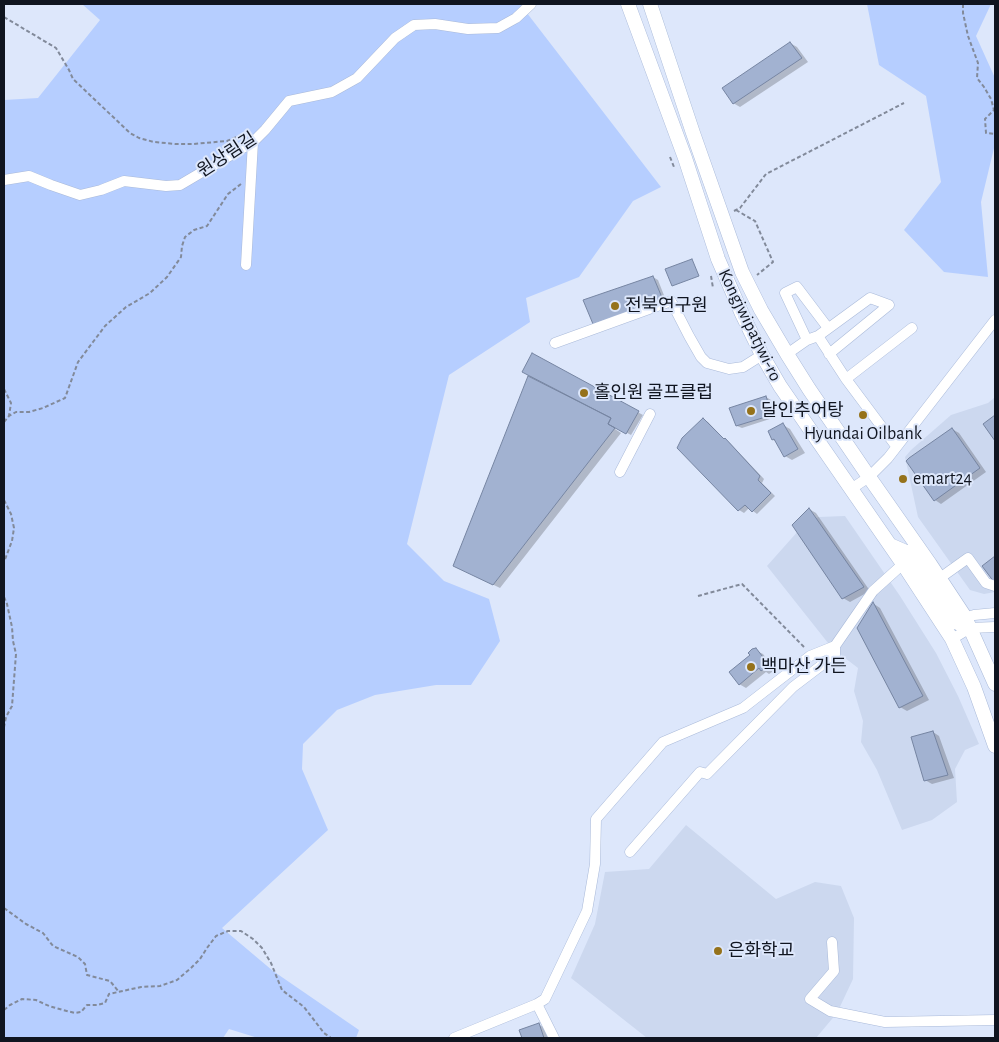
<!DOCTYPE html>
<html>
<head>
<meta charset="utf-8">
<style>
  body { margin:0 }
  #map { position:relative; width:999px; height:1042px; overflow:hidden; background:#dde7fb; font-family:"Alegreya Sans",sans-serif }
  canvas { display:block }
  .frame { position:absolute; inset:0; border:5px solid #101520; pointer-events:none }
</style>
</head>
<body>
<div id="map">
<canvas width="999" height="1042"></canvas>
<div class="frame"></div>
</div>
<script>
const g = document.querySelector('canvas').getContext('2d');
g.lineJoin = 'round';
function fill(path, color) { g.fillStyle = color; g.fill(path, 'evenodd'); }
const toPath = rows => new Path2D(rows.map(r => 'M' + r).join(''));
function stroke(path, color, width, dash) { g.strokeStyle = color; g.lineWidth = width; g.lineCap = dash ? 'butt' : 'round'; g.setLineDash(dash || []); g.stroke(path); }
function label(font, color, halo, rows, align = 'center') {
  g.font = font + ' "Alegreya Sans","Noto Sans KR",sans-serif'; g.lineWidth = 4; g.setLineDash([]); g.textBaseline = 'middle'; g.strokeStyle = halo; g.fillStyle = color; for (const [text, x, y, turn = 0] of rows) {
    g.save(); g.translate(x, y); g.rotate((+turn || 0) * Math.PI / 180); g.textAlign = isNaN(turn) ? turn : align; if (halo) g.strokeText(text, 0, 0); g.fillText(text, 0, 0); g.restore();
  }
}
fill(toPath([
  [995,397,995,592,984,594,970,590,918,517,905,457,911,450,951,415,988,403],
  [845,516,900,596,936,653,958,696,979,744,965,750,955,769,957,802,932,820,902,830,877,770,861,742,863,721,854,691,858,668,832,648,767,566,807,521,819,517],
  [686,825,776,899,815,882,841,886,854,918,853,979,837,1013,816,1038,647,1038,571,978,595,924,605,872,649,869]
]), '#ccd8ef');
fill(toPath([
  [82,4,520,4,661,187,633,201,579,277,526,298,530,322,449,375,407,544,444,581,489,599,500,641,471,685,436,685,375,695,337,710,303,744,302,769,328,830,222,928,273,971,359,1030,356,1038,258,1038,229,1029,223,1038,4,1038,4,100,38,98,100,20],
  [867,4,991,4,976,36,995,78,995,144,981,202,988,277,944,272,904,230,941,182,926,96,879,65]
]), '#b6ceff');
fill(toPath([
  [790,43,797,47,808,62,740,107,733,103],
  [653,277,658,280,667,303,598,326],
  [532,355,643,415,631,435,616,427,615,429,621,433,500,588,455,566,530,375],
  [766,397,771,400,776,417,742,428,737,426],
  [703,419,708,422,725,440,730,443,764,479,762,483,775,496,757,514,749,508,744,513,739,510,678,448],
  [783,425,790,429,805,453,792,460,785,456,777,442,773,440,770,432],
  [952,429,959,433,986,472,941,504,935,500],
  [809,509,816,513,870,591,850,602,843,598],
  [874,604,880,608,929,700,907,711,900,707],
  [755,650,763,654,775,670,769,674,766,672,746,688,739,684],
  [933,732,939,736,954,778,932,784,925,780],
  [538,1024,543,1027,548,1038,524,1038,521,1030]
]), '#0003');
const building = toPath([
  [790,42,802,58,733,104,722,88,790,42],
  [692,259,699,276,672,286,665,269,692,259],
  [653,276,663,300,593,324,583,300,653,276],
  [532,353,639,411,626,434,608,424,611,418,522,372,532,353],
  [528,376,611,418,608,424,615,428,493,585,453,566,528,376],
  [766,396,772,415,736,426,729,408,766,396],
  [995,415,995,441,983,424,995,415],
  [703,418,724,439,725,438,760,476,758,480,771,493,752,512,745,505,738,511,677,448,682,438,703,418],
  [783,423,798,449,784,457,774,439,772,440,768,431,783,423],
  [952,428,980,468,934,501,906,461,909,458,952,428],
  [809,508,864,587,842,599,792,525,809,508],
  [995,556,995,581,994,582,982,566,995,556],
  [873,602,923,696,899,708,857,628,873,602],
  [756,648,769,665,761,671,759,668,739,685,729,672,750,655,748,653,752,649,756,648],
  [933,731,948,775,924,781,911,737,933,731],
  [539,1023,544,1038,522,1038,519,1030,539,1023]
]);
fill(building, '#a2b2d1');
stroke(building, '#7685a2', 1);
const minor = toPath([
  [4,180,29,176,51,185,80,195,101,190,124,181,166,186,180,185,253,142,265,130,289,101,332,92,357,78,395,38,414,25,435,24,468,29,498,28,516,18,531,4],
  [246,265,253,142],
  [818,336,870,298,889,305,829,354],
  [807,340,785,293,797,287,828,328],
  [555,343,671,301,689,336,701,357,707,363,729,369,743,367,762,355],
  [787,354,807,340,818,336,846,379,896,446],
  [846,379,912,328],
  [620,472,650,414],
  [851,489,869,477,888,458,995,320],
  [940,578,968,558,986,583,995,586],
  [960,619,974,615,995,613],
  [952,639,970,628,995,627],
  [630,852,700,772,707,774,793,687,835,655,835,646],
  [832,942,834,971,810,999,830,1011,885,1022,995,1020],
  [454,1038,537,1004],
  [554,1038,537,1004,545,999,587,911,595,864,596,819,663,742,743,708,810,656,835,646,873,591,903,564]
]);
const major = toPath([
  [628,4,685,158,718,259,742,314,762,355,780,386,903,564,952,639,974,687,995,746],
  [650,4,693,133,742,272,761,310,787,354,809,389,869,477,930,564,965,617,995,684],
  [890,545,906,552,953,621,970,628]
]);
stroke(minor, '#aabad9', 11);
stroke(major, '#aabad9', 15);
stroke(toPath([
  [963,4,963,13,968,36,978,63,977,78,984,87,991,99,994,110,985,119,986,133,995,134],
  [4,17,56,48,69,70,73,79,130,133,139,138,154,142,175,144,193,144,227,141,246,133],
  [670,157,674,167],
  [736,210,755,221,773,262,757,275],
  [734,211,740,208,766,174,904,103],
  [711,276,713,288],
  [4,389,11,403,9,416],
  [4,422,9,416,16,412,29,412,43,408,65,398,78,362,105,326,126,307,150,293,167,277,181,257,182,246,185,237,194,230,207,226,228,194,241,184],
  [4,500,11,514,14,528,12,541,4,562],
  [698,596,742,584,805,648],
  [4,597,7,604,12,627,13,641,16,654,12,706,6,717,4,727],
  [4,908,26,924,43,933,53,946,78,957,85,964,87,975,110,981,119,992],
  [4,1010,10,1005,22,999,36,1000,49,1006,63,1010,75,1013,81,1012,87,1005,97,1005,105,1003,109,994,141,987,160,986,177,980,191,968,200,959,207,948,216,936,228,931,241,931,253,939,262,948,271,963,282,990,304,1007,324,1033,331,1038]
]), '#828a9a', 2, [4, 2.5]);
stroke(minor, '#fff', 10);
stroke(major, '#fff', 14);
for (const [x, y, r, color] of [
  [615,306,5,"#95721b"],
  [584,393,5,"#95721b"],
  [751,411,5,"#95721b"],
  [863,415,5,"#95721b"],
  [903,479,5,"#95721b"],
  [751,667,5,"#95721b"],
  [718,951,5,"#95721b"]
]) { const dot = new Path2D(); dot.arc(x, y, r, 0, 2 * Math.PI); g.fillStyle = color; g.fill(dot); stroke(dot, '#dde7fb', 2); }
label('18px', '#101520', '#dde7fb', [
  ["원상림길",227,155,-33],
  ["Kongjwipatjwi-ro",750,325,64]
]);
label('18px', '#101520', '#dde7fb', [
  ["전북연구원",625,306],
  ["홀인원 골프클럽",594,393],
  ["달인추어탕",761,411],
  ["Hyundai Oilbank",863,434,"center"],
  ["emart24",913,479],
  ["백마산 가든",761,667],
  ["은화학교",728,951]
], 'left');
</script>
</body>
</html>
